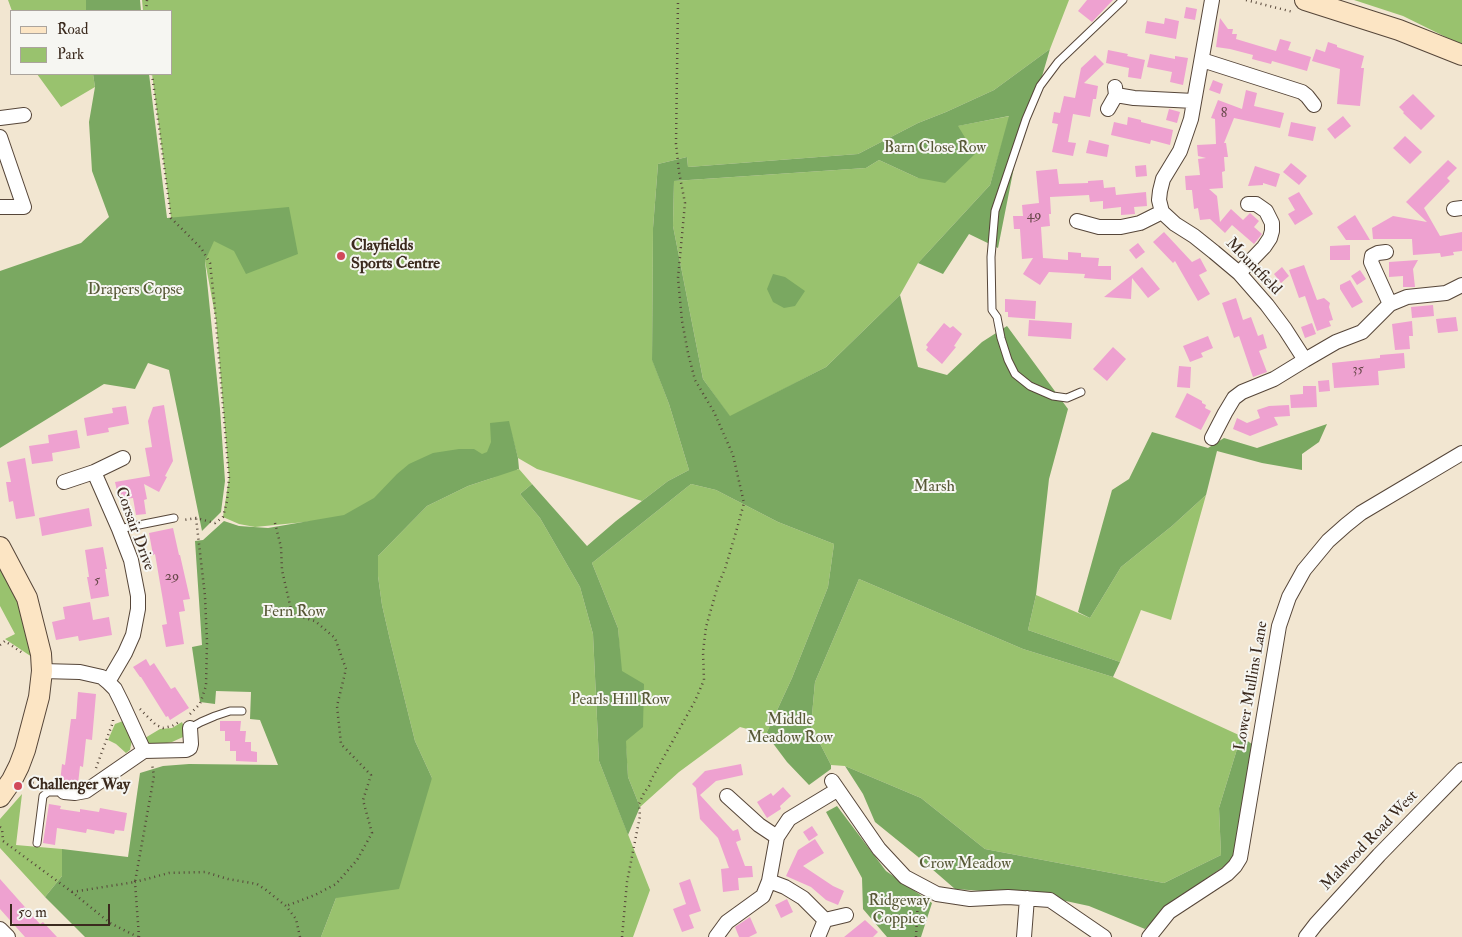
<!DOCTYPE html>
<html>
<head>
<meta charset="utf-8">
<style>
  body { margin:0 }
  #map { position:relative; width:1462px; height:937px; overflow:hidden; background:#f2e6d1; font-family:"IM FELL Double Pica",serif }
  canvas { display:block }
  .legend { position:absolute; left:10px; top:10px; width:162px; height:65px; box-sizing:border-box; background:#f6f6f2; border:1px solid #aba49d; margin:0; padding:6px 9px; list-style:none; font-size:15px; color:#3b2a1e }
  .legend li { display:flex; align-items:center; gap:10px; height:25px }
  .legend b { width:25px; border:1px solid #aba49d }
  .scale { position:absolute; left:10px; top:904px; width:100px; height:22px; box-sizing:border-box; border:2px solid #3b2a1e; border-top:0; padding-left:6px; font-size:15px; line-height:18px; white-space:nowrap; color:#3b2a1e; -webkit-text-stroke:4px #f6f6f2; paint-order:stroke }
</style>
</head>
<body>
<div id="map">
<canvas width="1462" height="937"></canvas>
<ul class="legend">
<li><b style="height:6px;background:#fce5c4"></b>Road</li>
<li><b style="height:14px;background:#99c26e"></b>Park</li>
</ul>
<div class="scale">50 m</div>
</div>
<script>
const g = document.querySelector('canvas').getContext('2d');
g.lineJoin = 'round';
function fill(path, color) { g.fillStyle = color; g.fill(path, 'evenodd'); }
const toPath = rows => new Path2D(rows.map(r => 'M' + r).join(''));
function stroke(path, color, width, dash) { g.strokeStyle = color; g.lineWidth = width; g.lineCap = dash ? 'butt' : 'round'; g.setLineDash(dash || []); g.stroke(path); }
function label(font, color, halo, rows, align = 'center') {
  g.font = font + ' "IM FELL Double Pica",serif'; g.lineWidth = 4; g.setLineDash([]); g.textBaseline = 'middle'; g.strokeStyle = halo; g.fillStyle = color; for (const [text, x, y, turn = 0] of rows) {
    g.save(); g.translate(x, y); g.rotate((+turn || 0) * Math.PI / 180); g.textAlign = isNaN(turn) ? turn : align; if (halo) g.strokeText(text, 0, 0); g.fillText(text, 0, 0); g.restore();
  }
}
fill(toPath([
  [8,0,86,0,86,11,12,11],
  [142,0,1069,0,1050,49,994,90,946,112,918,123,858,154,688,167,687,157,658,164,653,228,652,359,669,404,689,470,668,481,642,501,537,469,518,458,508,421,517,470,519,469,532,484,520,494,540,518,580,587,593,634,599,761,650,890,633,937,321,937,336,898,432,778,415,741,390,640,382,605,378,576,378,556,427,506,468,486,498,476,368,515,315,521,255,527,239,524,223,517,229,478,216,320,205,261,206,257,171,218,152,74,171,74,171,11,143,11],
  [1354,0,1462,0,1462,45,1403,16],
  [37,74,93,74,95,87,61,107],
  [1010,116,990,185,918,263,900,295,826,367,730,417,703,379,673,226,674,181,866,168,879,160,918,178,957,126],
  [691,484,716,490,778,522,834,544,828,587,792,678,766,734,740,727,679,772,640,807,628,777,618,628,592,563],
  [1206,495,1171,620,1141,610,1120,662,1028,630,1036,595,1090,618,1121,567,1172,526],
  [0,559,13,585,35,659,5,639,15,634,0,606],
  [859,579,1023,649,1113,677,1241,736,1219,808,1221,855,1164,883,985,849,921,798,845,766,831,765,811,726,815,682],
  [123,721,132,740,130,750,126,753,116,744,108,740,115,724],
  [182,722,186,732,183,737,172,742,157,745,149,743,145,738,160,729,172,728],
  [22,794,16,845,62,849,62,876,45,897,0,848,0,819]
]), '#99c26e');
fill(toPath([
  [86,0,140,0,141,11,86,11],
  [1050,49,1024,138,1016,157,998,248,969,234,943,274,918,263,990,185,1009,116,958,126,975,154,945,183,918,178,879,160,866,168,674,181,673,226,703,379,730,416,826,367,900,295,918,367,947,375,982,342,1007,326,1068,409,1049,479,1036,595,1028,630,1120,662,1113,677,1023,649,859,579,815,682,811,726,831,765,831,769,809,785,787,762,766,734,792,678,828,587,834,544,778,522,716,490,691,484,592,563,618,628,622,671,644,684,643,727,626,741,628,777,640,807,628,835,599,761,593,634,580,587,540,518,520,494,532,484,587,546,616,521,668,481,689,470,669,404,652,360,653,228,658,164,687,157,688,167,858,154,918,123,946,112,994,90],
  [93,74,149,74,167,218,289,207,298,254,246,274,234,251,214,241,205,261,220,409,225,481,221,512,202,531,169,370,148,363,135,389,104,384,0,448,0,271,81,243,109,217,92,171,89,122,95,87],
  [773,274,785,277,805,291,795,306,784,308,773,302,767,289],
  [509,421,518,458,519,469,468,486,427,506,378,556,378,576,382,605,390,640,415,741,432,778,399,889,336,898,321,937,85,937,45,897,62,876,62,849,128,857,140,773,163,766,189,764,278,765,260,720,250,719,251,692,216,691,215,704,200,702,192,647,202,645,195,541,203,540,224,521,239,526,268,528,344,515,374,498,397,474,409,464,433,453,459,449,474,449,482,454,487,452,491,442,490,423],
  [1327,424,1319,442,1302,454,1302,470,1262,463,1217,451,1206,495,1172,526,1121,567,1090,618,1078,612,1112,490,1129,479,1152,432,1208,448,1224,438,1257,448],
  [1241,736,1253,745,1233,860,1168,905,1145,929,1089,906,1038,895,955,889,917,856,875,822,863,794,845,766,921,798,985,849,1164,883,1221,855,1219,808],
  [837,806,886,871,932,903,921,937,887,937,863,909,862,878,826,812]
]), '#7aa861');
fill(toPath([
  [1087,0,1113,0,1092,22,1078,11],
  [1186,7,1197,9,1195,20,1184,18],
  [1165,18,1179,21,1176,39,1145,33,1147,21,1164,24],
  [1220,18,1228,29,1233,29,1232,34,1237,34,1236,39,1276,51,1280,39,1291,42,1288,50,1311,57,1307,71,1272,61,1271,64,1252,59,1253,55,1230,49,1216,47],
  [1328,42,1337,45,1337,47,1364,56,1361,68,1364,68,1360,106,1337,104,1340,69,1312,61,1316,49,1325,52],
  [1108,50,1128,54,1127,56,1145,60,1141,79,1128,77,1129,68,1106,63],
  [1150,54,1175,59,1175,56,1188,58,1183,85,1170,82,1172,72,1147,67],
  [1095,55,1104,64,1084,83,1098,86,1096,99,1093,99,1090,117,1073,114,1068,142,1076,143,1073,156,1052,152,1058,124,1052,123,1054,112,1060,113,1064,96,1075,98,1081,68],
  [1213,80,1223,84,1220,94,1209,90],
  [1246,90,1257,93,1254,106,1284,113,1280,128,1234,118,1224,143,1226,143,1228,157,1224,157,1225,171,1222,172,1223,188,1209,189,1217,196,1220,222,1231,209,1243,220,1250,213,1259,221,1254,227,1262,234,1254,244,1232,225,1225,233,1210,219,1200,220,1198,208,1194,209,1192,190,1186,190,1185,176,1200,175,1198,159,1206,158,1198,156,1197,145,1216,144,1215,119,1211,118,1218,100,1242,109],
  [1413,94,1435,116,1421,130,1403,113,1404,112,1399,107],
  [1169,109,1180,112,1177,123,1166,120],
  [1343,116,1351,126,1335,139,1327,129],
  [1128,117,1141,120,1141,122,1173,130,1170,145,1151,140,1150,144,1111,135,1114,122,1127,125],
  [1291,122,1316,127,1313,141,1288,136],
  [1405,136,1422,152,1410,164,1393,148],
  [1089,140,1109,145,1107,157,1086,153],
  [1448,160,1457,168,1447,178,1450,181,1424,208,1440,236,1462,232,1462,251,1453,252,1454,255,1441,257,1440,253,1413,255,1412,239,1373,239,1372,228,1393,216,1427,222,1406,202],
  [1291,163,1307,176,1299,185,1283,172],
  [1146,165,1147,176,1136,177,1135,166],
  [1255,166,1280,174,1276,187,1263,183,1263,185,1248,186],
  [1057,169,1059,184,1088,183,1088,181,1103,180,1104,188,1115,187,1116,195,1146,192,1147,206,1134,207,1135,214,1121,215,1121,207,1103,209,1103,201,1090,202,1089,195,1050,197,1051,214,1049,214,1050,226,1041,227,1043,258,1068,260,1068,252,1081,253,1081,257,1099,258,1098,266,1111,266,1111,280,1084,278,1085,274,1049,272,1040,285,1023,274,1033,258,1022,259,1020,229,1014,229,1013,216,1023,216,1022,205,1039,203,1036,171],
  [1299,192,1313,214,1295,225,1288,214,1295,210,1288,198],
  [1355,215,1370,240,1346,240,1337,227],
  [1164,232,1192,262,1200,258,1207,271,1199,275,1210,294,1198,301,1175,261,1173,263,1153,242],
  [1138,243,1145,252,1136,259,1129,250],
  [1350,245,1350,260,1330,260,1330,246],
  [1418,260,1413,269,1415,287,1403,287,1403,276,1389,277,1389,262],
  [1304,265,1317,300,1324,298,1330,303,1329,307,1333,320,1329,321,1331,326,1317,331,1305,296,1299,298,1289,270],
  [1142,267,1160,289,1148,298,1132,278,1131,299,1104,297],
  [1282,267,1289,276,1281,283,1274,274],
  [1360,270,1366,279,1357,285,1351,276],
  [1350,280,1363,302,1352,308,1340,289,1340,285],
  [1236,298,1243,320,1251,317,1258,336,1263,334,1267,348,1259,351,1267,372,1253,377,1239,336,1234,338,1222,303],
  [1005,299,1036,301,1035,319,1008,317,1008,312,1005,312],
  [1433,305,1434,316,1412,318,1411,307],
  [1456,317,1458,331,1438,333,1436,319],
  [1029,320,1072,323,1071,339,1028,336],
  [1412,321,1413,336,1409,336,1410,349,1395,350,1392,324],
  [944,323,950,328,953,326,962,334,954,346,956,347,942,364,926,350,928,347,926,345],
  [1312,323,1316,334,1305,338,1301,327],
  [1208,336,1213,348,1201,353,1203,357,1190,362,1183,346],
  [1113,347,1126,359,1107,381,1093,369],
  [1404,353,1405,368,1378,371,1379,385,1334,388,1332,363,1380,358,1380,355],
  [1179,366,1191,367,1190,388,1177,387],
  [1329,380,1330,391,1319,392,1318,381],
  [1303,386,1316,386,1317,407,1291,408,1290,395,1303,394],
  [1187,393,1202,401,1202,403,1206,405,1205,408,1211,411,1201,430,1175,417],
  [164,405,173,461,165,476,167,477,159,492,144,484,147,499,144,500,146,514,136,515,133,498,124,499,123,494,118,495,115,482,150,476,145,448,152,447,148,421,153,407],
  [1289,405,1290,416,1274,417,1278,425,1250,436,1233,429,1237,418,1247,423,1260,418,1257,410,1269,406],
  [126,406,129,424,108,428,109,432,87,436,84,418,113,413,112,408],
  [77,430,80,448,52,453,53,461,32,464,29,446,49,443,48,435],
  [25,458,35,516,16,519,13,501,9,502,6,482,11,482,7,462],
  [89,508,92,526,42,536,39,518],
  [173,528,179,555,180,555,190,599,183,600,185,611,179,612,184,644,166,647,162,625,167,624,155,554,153,555,149,533],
  [103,547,107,569,105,569,109,596,91,599,87,577,89,577,85,550],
  [90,602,93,620,109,617,112,635,79,641,78,636,56,640,52,622,65,619,63,607],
  [146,659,150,666,154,663,171,689,175,687,189,708,170,720,168,716,166,717,141,677,140,677,133,667],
  [78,692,96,694,92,740,86,739,83,767,80,766,78,784,60,783,62,764,65,765,71,719,76,719],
  [220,721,241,721,240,731,246,731,245,742,251,742,251,751,257,752,257,762,236,761,236,751,230,751,230,741,225,741,225,731,220,731],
  [741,764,743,775,716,781,700,795,733,831,738,829,741,840,736,842,745,866,752,866,753,877,738,878,739,890,723,892,721,869,729,868,718,838,700,819,696,788,692,784,705,771],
  [783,787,791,796,780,806,781,809,767,818,757,802,771,793,773,796],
  [49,804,61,806,60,809,80,812,80,809,99,812,100,808,127,813,124,831,115,830,114,834,87,829,86,833,57,828,55,845,43,843],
  [812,826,818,835,809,841,803,832],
  [815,839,824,853,803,866,833,886,844,891,838,905,826,900,811,887,786,876,798,850],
  [0,879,40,924,43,922,57,937,25,937,0,909],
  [690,879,701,911,689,915,694,928,682,932,673,909,686,904,679,883],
  [787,899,793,912,781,918,775,905],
  [750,917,757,933,749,937,739,937,735,927],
  [865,920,878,932,873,937,844,937]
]), '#eea1d0');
const lane = toPath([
  [1081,392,1067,398,1053,396,1030,386,1015,374,1008,360,1001,338,997,317,992,310,991,257,995,211,1026,119,1040,86,1058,62,1123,0],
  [119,529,174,518],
  [190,728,201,722,215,716,230,711,242,711],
  [37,843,43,796,48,792,64,792]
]);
const street = toPath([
  [1212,0,1191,119,1180,151,1163,179,1160,191,1159,200,1162,212,1175,224,1194,236,1214,252,1239,273,1267,305,1285,329,1305,360,1336,342,1362,332,1390,304,1407,297,1446,293,1462,285],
  [1202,60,1302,92,1307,96,1314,105],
  [1115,87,1116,95,1134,98,1194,101],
  [1108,109,1116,95],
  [0,118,24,115],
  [0,137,24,207,0,207],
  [1454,209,1462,208],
  [1077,221,1099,227,1121,227,1140,223,1162,212],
  [1386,252,1378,253,1372,256,1371,262,1390,304],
  [1239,273,1264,247,1270,238,1272,231,1272,223,1266,211,1256,204,1248,204],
  [1212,438,1225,413,1234,398,1242,392,1274,379,1305,360],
  [94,472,119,529,131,560,138,596,138,609,133,635,125,653,108,682],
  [64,482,94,472,123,458],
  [42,671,80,672,102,677,108,682,115,689,122,703,144,751],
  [832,781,879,849,905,877,937,894,970,899,1008,897,1050,900,1104,937],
  [64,792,75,793,86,791,144,751,186,750,190,748,191,744,190,728],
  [727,796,759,825,777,837],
  [825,920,846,915],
  [0,929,8,937],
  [716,937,727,922,763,896,769,881],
  [818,937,825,920,803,898,785,887,769,881,777,837,789,819,837,790],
  [1024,937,1027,898],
  [1149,937,1169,912,1227,874,1235,866,1240,858,1279,626,1289,597,1304,570,1328,541,1346,525,1361,513,1462,453],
  [1306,937,1316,924,1379,855,1462,770]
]);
const secondary = toPath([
  [1305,0,1399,30,1462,55],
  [0,547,27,598,41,654,42,671,39,697,25,750,19,766,12,780,0,797]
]);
stroke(lane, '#564639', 9);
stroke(street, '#564639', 16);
stroke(secondary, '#564639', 22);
stroke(toPath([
  [1246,0,1293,12],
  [146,11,147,0],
  [152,74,171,218,201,248,210,263,214,299,229,478,227,501,223,517,215,523,196,518,184,520],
  [275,523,281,547,282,570,292,614,315,621,335,638,346,669,337,706,341,744,371,775,363,800,372,833,357,860,336,884,315,895,286,906],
  [0,645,5,641,24,654],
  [140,709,156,725,163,728,172,726,179,722],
  [190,714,200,704,206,686,207,642,205,596,196,518],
  [96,768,113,722,113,717],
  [28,782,42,784],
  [0,827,2,829,3,841,72,892,110,923,138,937],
  [72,892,135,882,154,776,152,764],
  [139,937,135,882,169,873,205,872,228,879,257,884,266,890,286,906,296,919,300,937],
  [622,937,627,882,640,816,639,804,644,793,649,786,651,780,695,701,704,680,703,652,706,627,718,585,725,569,736,532,744,503,733,455,714,412,695,380,688,353,682,321,678,278,685,203,679,172,676,144,678,0],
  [916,937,918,899]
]), '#564639', 2.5, [1, 4]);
stroke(lane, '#fff', 7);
stroke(street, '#fff', 14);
stroke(secondary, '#fce5c4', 20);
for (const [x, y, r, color] of [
  [341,256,5,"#d1495b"],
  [18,786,5,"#d1495b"]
]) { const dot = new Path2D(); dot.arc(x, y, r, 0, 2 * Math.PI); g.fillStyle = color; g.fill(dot); stroke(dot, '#f6f6f2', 2); }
label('14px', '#68484a', null, [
  ["8",1224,114],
  ["49",1034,216],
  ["35",1358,370],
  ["29",172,577],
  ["5",97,581]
]);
label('16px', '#575836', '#f6f6f2', [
  ["Barn Close Row",935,149],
  ["Drapers Copse",135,291],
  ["Marsh",934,488],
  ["Fern Row",294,613],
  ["Pearls Hill Row",620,701],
  ["Middle",790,721],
  ["Meadow Row",790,739],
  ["Crow Meadow",965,865],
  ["Ridgeway",899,902],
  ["Coppice",899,920]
]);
label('bold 16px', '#3b2a1e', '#f6f6f2', [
  ["Clayfields",351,247],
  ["Sports Centre",351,265],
  ["Challenger Way",28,786]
], 'left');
label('16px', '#3b2a1e', '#f6f6f2', [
  ["Mountfield",1253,267,46],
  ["Corsair Drive",134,529,70],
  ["Lower Mullins Lane",1252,686,-80],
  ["Malwood Road West",1370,841,-46]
]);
</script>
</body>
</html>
